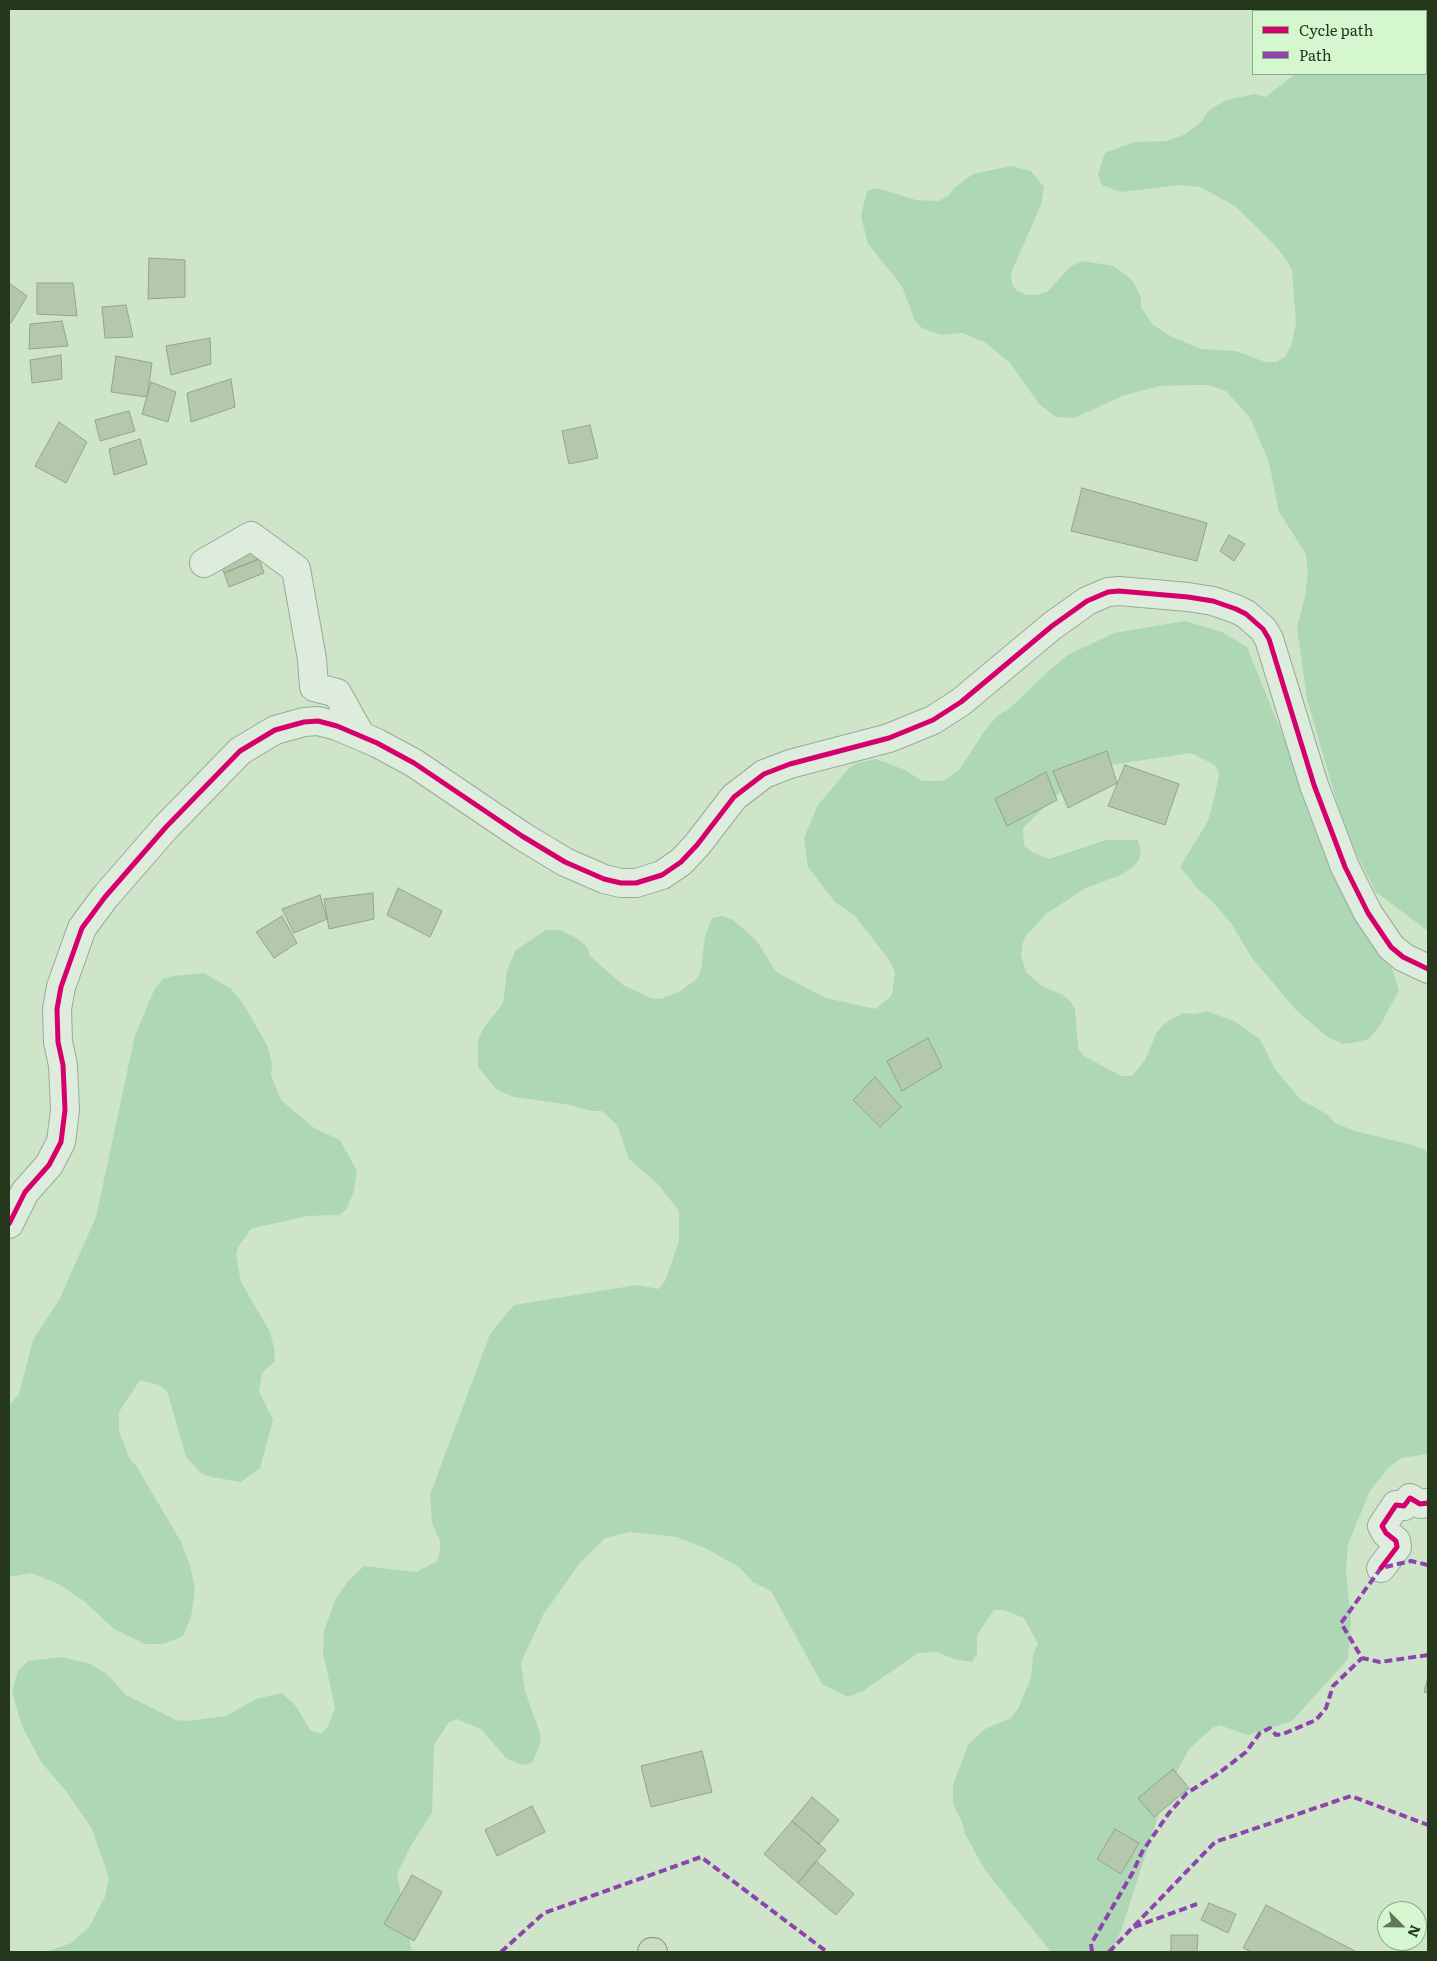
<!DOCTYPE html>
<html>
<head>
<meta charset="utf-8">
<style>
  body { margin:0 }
  #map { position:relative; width:1437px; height:1961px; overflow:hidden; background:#cee5ca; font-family:Literata,serif }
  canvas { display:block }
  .frame { position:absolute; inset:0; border:10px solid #26381c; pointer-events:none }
  .legend { position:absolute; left:1252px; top:10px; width:175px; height:65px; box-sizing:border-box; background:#d4f7cf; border:1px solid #8eab87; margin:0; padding:6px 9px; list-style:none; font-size:15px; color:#26381c }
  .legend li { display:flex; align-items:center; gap:10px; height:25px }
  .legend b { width:25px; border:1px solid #8eab87 }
  .north { position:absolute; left:1377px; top:1901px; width:50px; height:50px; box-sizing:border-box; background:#d4f7cf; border:1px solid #8eab87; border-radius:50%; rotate:113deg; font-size:14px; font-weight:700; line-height:20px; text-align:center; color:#26381c }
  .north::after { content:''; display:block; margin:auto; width:18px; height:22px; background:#617559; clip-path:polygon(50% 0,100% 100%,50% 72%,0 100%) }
</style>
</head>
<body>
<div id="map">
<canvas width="1437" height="1961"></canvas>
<div class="frame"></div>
<ul class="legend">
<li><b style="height:6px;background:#d6006c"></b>Cycle path</li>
<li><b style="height:6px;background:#8e44ad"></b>Path</li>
</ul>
<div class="north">N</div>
</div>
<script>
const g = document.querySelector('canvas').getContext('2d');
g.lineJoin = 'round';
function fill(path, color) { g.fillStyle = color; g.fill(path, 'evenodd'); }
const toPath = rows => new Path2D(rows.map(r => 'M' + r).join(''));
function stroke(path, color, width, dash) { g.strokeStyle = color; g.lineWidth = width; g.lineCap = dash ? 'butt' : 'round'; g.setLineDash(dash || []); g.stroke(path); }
fill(toPath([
  [1395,9,1428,9,1428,931,1376,892,1346,834,1307,699,1297,627,1305,597,1308,574,1306,554,1279,512,1269,462,1250,418,1226,391,1208,385,1196,385,1160,386,1125,395,1074,418,1056,417,1039,404,1009,362,986,343,962,333,941,335,922,328,915,321,902,286,868,244,861,216,867,191,877,188,916,200,938,201,948,196,954,188,973,174,1011,166,1031,171,1044,187,1041,205,1011,273,1012,284,1017,291,1027,295,1038,295,1048,291,1070,267,1082,261,1114,266,1132,280,1141,297,1141,307,1152,324,1172,337,1201,349,1236,351,1265,362,1276,362,1285,357,1291,346,1296,324,1292,271,1287,261,1274,244,1235,206,1200,187,1180,185,1120,192,1102,185,1098,174,1105,153,1134,142,1167,141,1186,134,1202,121,1208,111,1226,100,1255,94,1266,97,1295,74,1426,74,1426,11,1395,11],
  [1185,621,1222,632,1247,647,1318,822,1380,932,1399,990,1381,1024,1369,1039,1352,1043,1343,1044,1326,1036,1296,1010,1252,958,1231,923,1214,903,1199,890,1180,867,1208,821,1215,795,1219,774,1215,765,1191,753,1084,769,1023,828,1024,846,1032,852,1049,859,1106,840,1138,840,1141,850,1139,860,1132,868,1118,876,1086,888,1047,913,1025,937,1022,945,1021,955,1026,972,1042,986,1063,995,1071,1002,1075,1009,1078,1048,1084,1056,1121,1076,1132,1076,1145,1060,1157,1032,1165,1023,1183,1013,1195,1014,1206,1011,1234,1021,1260,1039,1275,1069,1300,1099,1328,1115,1335,1123,1355,1131,1412,1145,1425,1150,1428,1155,1428,1454,1401,1458,1388,1468,1370,1491,1348,1544,1346,1571,1351,1621,1348,1659,1292,1721,1248,1735,1219,1725,1212,1728,1189,1749,1165,1794,1121,1931,1111,1952,1051,1952,985,1870,965,1834,962,1822,953,1804,953,1785,968,1745,985,1729,1011,1718,1018,1709,1031,1678,1033,1655,1038,1644,1024,1618,1004,1610,994,1610,977,1635,977,1654,972,1662,954,1659,936,1652,918,1653,863,1691,848,1697,822,1684,771,1591,753,1582,739,1567,705,1548,677,1537,629,1532,605,1538,580,1563,543,1615,521,1663,525,1691,540,1733,541,1742,532,1763,522,1765,506,1758,481,1729,457,1719,449,1722,434,1745,432,1813,410,1847,397,1874,412,1952,46,1952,71,1943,89,1927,105,1897,109,1878,92,1829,66,1791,41,1762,22,1726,12,1692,18,1671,28,1661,61,1657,88,1663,107,1674,126,1695,176,1720,187,1721,226,1716,256,1699,282,1693,296,1706,310,1730,320,1734,327,1728,335,1708,323,1652,324,1631,335,1600,348,1581,364,1566,416,1572,436,1562,440,1552,440,1541,432,1523,430,1495,490,1334,514,1305,637,1285,659,1289,665,1281,679,1241,679,1211,658,1184,629,1159,617,1125,602,1111,593,1111,565,1104,514,1097,497,1090,478,1067,478,1039,483,1029,503,1003,507,971,516,950,546,930,561,930,578,939,587,947,590,956,623,985,650,998,660,999,679,992,697,979,701,970,705,936,712,918,722,916,733,920,757,941,776,972,826,998,876,1009,892,995,895,972,890,961,855,916,835,902,808,867,804,838,818,805,849,768,857,763,876,759,905,770,922,781,943,781,960,769,983,733,997,716,1010,708,1052,668,1068,655,1114,633],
  [204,973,231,989,244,1005,268,1047,272,1065,271,1075,281,1100,314,1128,340,1140,357,1171,354,1191,346,1210,339,1215,308,1216,258,1227,251,1229,238,1247,236,1255,241,1282,270,1332,274,1348,275,1361,262,1373,259,1391,273,1420,260,1468,241,1482,211,1477,201,1473,186,1457,167,1391,159,1385,140,1380,119,1412,119,1432,130,1459,137,1467,181,1542,190,1565,195,1589,191,1617,183,1636,164,1644,145,1644,114,1629,84,1601,58,1584,32,1573,9,1577,9,1406,19,1394,33,1340,59,1300,96,1217,135,1035,155,988,163,979,173,976]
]), '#aed8b5');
const building = toPath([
  [149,258,185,260,185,297,148,299,149,258],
  [9,283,27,296,11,323,9,322,9,283],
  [37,283,73,283,77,316,37,314,37,283],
  [126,305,133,337,105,338,102,307,126,305],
  [62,321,68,346,29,349,30,324,62,321],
  [210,338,211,364,171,375,166,346,210,338],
  [61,355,62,379,32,383,30,360,61,355],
  [116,356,152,363,147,397,111,392,116,356],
  [231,379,235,407,191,422,187,393,231,379],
  [151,382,176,392,168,422,142,414,151,382],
  [129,411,135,431,100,441,95,420,129,411],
  [59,422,87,442,66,483,35,466,59,422],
  [590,425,598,458,569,464,562,431,590,425],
  [140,439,147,464,114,475,109,449,140,439],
  [1082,488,1207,523,1197,561,1071,531,1082,488],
  [1229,535,1245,544,1234,561,1220,551,1229,535],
  [254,545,259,559,224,573,218,559,254,545],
  [259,559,264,573,229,587,224,573,259,559],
  [1107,751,1117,783,1068,808,1053,771,1107,751],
  [1125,765,1179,784,1165,825,1108,806,1125,765],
  [1046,772,1057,800,1007,826,995,799,1046,772],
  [398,888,442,911,430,937,387,915,398,888],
  [373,893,374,919,329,929,324,899,373,893],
  [320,895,327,919,294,933,282,909,320,895],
  [282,916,297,943,274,958,256,932,282,916],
  [928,1038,942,1067,902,1091,887,1061,928,1038],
  [875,1077,901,1107,880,1127,853,1100,875,1077],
  [1428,1677,1428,1693,1424,1692,1428,1677],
  [702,1751,712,1792,651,1807,641,1766,702,1751],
  [1173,1769,1189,1788,1154,1817,1138,1798,1173,1769],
  [812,1797,839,1820,819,1844,792,1821,812,1797],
  [532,1806,545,1832,497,1856,485,1830,532,1806],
  [792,1821,826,1850,798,1883,764,1854,792,1821],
  [1115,1829,1139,1843,1121,1874,1097,1859,1115,1829],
  [816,1861,854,1894,836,1915,798,1883,816,1861],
  [412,1875,442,1892,414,1941,384,1924,412,1875],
  [1209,1903,1236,1914,1228,1933,1201,1920,1209,1903],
  [1266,1905,1357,1952,1252,1952,1243,1948,1266,1905],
  [1171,1935,1198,1935,1197,1952,1171,1952,1171,1935]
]);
fill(building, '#b4c8ab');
stroke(building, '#92a58a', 1);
const minor = toPath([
  [204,563,251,536,296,569,312,659,314,687,337,693,361,736],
  [9,1224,25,1192,49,1165,61,1142,65,1110,63,1065,58,1042,57,1009,61,987,82,928,105,897,166,827,240,751,275,730,304,722,318,721,337,726,377,743,414,763,522,836,565,862,604,879,621,883,636,883,662,875,681,862,697,845,734,797,764,774,790,764,889,738,933,720,961,702,1052,626,1087,601,1108,592,1119,591,1188,597,1213,601,1236,609,1246,614,1263,629,1269,639,1314,785,1345,867,1368,913,1391,947,1403,957,1428,969],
  [1381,1568,1397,1547,1396,1541,1386,1533,1382,1526,1396,1505,1404,1506,1410,1498,1420,1504,1428,1503]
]);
const trunk = toPath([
  [652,1952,653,1952]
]);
stroke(minor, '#99aa94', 30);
stroke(trunk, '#7f8f7b', 30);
stroke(minor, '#deecdd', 28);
stroke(trunk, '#c9dec4', 28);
stroke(toPath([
  [1428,1565,1411,1561,1381,1568,1341,1623,1362,1658,1380,1662,1428,1655],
  [1134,1927,1197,1904],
  [501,1952,544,1913,701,1857,827,1952],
  [1092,1952,1091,1944,1133,1872,1142,1852,1169,1813,1187,1793,1219,1773,1246,1752,1260,1733,1270,1728,1276,1735,1283,1734,1316,1720,1326,1708,1333,1686,1362,1658],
  [1109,1952,1215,1842,1351,1796,1428,1825]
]), '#8e44ad', 4, [8, 4]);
stroke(toPath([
  [9,1224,25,1192,49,1165,61,1142,65,1110,63,1065,58,1042,57,1009,61,987,82,928,105,897,166,827,240,751,275,730,304,722,318,721,337,726,377,743,414,763,522,836,565,862,604,879,621,883,636,883,662,875,681,862,697,845,734,797,764,774,790,764,889,738,933,720,961,702,1052,626,1087,601,1108,592,1119,591,1188,597,1213,601,1236,609,1246,614,1263,629,1269,639,1314,785,1345,867,1368,913,1391,947,1403,957,1428,969],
  [1381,1568,1397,1547,1396,1541,1386,1533,1382,1526,1396,1505,1404,1506,1410,1498,1420,1504,1428,1503]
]), '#d6006c', 5);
</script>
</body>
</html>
